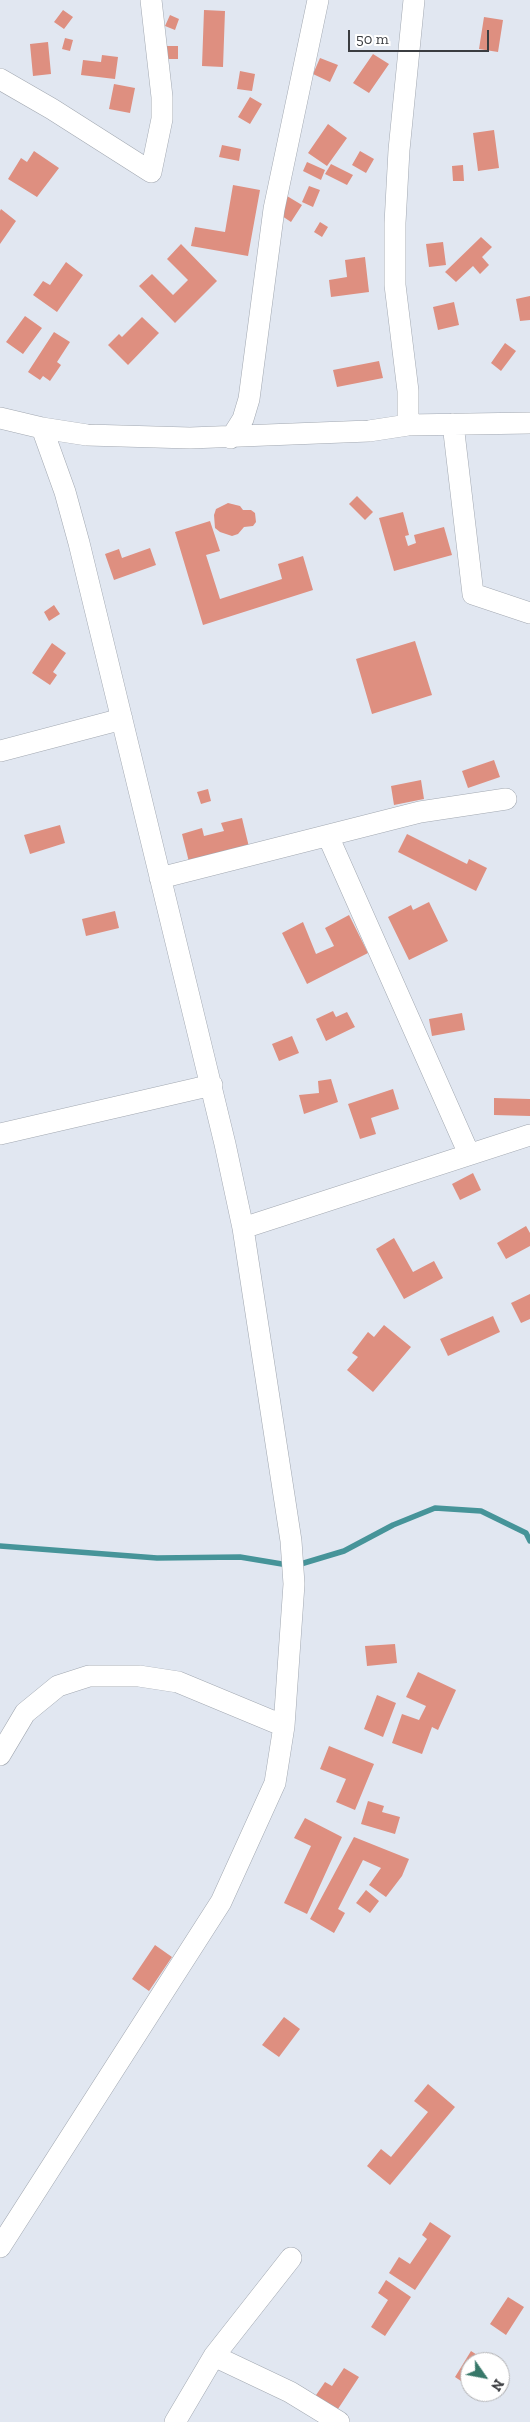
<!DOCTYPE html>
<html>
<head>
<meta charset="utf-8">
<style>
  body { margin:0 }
  #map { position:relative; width:530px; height:2422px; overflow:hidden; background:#e1e7f1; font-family:"Zilla Slab",serif }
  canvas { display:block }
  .north { position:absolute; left:460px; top:2352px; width:50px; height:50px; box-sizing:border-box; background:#fff; border:1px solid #b1b1b3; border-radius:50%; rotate:123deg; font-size:14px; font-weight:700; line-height:20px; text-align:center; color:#3b3d41 }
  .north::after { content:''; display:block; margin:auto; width:18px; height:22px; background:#377869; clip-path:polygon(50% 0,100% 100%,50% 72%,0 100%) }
  .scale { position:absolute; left:348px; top:30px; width:141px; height:22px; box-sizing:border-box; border:2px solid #3b3d41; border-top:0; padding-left:6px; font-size:15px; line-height:18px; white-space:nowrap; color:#3b3d41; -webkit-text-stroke:4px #fff; paint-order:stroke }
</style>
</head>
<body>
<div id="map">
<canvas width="530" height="2422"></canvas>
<div class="north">N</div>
<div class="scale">50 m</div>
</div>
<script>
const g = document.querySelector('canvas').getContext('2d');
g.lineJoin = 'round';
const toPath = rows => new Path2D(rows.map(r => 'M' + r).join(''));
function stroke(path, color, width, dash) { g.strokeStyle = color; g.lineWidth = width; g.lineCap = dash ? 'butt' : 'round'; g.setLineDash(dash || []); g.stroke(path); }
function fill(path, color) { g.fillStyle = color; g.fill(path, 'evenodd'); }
stroke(toPath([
  [0,1546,157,1558,240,1557,294,1566,344,1551,393,1525,435,1508,481,1511,526,1533,530,1541]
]), '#469499', 5.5);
fill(toPath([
  [63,10,73,17,64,29,54,22],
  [204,10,225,11,223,67,202,66],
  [170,15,179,19,175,30,165,26],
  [484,17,503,20,498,52,479,49],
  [65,38,73,40,70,51,62,49],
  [48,42,51,74,33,76,30,44],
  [167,46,178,46,178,59,167,59],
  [373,54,389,64,369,93,353,83],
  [102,55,118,57,115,79,81,75,83,60,101,62],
  [320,58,338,65,330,82,313,74],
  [240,71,255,74,252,91,237,89],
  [114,84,135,88,130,113,109,109],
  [250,97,262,104,250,124,238,117],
  [328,124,347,138,327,166,308,153],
  [494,130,499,168,478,171,473,133],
  [222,145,241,149,239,161,219,157],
  [34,151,59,168,37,197,8,179,21,158,27,162],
  [360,151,374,159,366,173,352,165],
  [307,162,325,170,321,180,303,171],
  [331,164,353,175,347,185,325,174],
  [463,165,464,181,453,181,452,166],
  [233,185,260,190,248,256,191,246,195,227,225,232],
  [309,186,320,190,313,207,302,202],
  [287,196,302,205,291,222,276,212],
  [1,209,16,221,0,244,0,211],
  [320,222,328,227,322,237,314,232],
  [481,237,492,247,482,257,489,265,480,274,473,266,456,282,445,272],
  [443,242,446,265,429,267,426,244],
  [181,244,217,281,175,323,139,286,152,274,173,295,188,280,167,259],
  [365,257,369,292,331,297,329,280,347,277,345,260],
  [66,262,83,275,57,312,33,295,43,281,50,285],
  [530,296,530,320,520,321,516,299],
  [454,302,459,325,438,330,433,307],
  [25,316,42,328,23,354,6,342],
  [142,317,159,333,128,365,108,345,119,334,122,337],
  [54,332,70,342,57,362,61,365,50,381,43,376,40,380,28,372],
  [505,343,516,351,501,371,491,363],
  [379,361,383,378,337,387,333,370],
  [357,496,373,512,365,520,349,504],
  [228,503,240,506,243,510,251,510,255,513,256,522,253,526,244,527,238,534,232,536,220,532,215,528,214,515,216,509],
  [403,512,409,535,405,536,408,546,416,543,414,535,444,527,452,555,394,571,379,518],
  [210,521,220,551,206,555,220,599,282,579,278,564,303,556,313,590,203,625,175,532],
  [150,548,156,565,114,580,105,554,119,549,122,558],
  [54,605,60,614,49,621,44,612],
  [415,641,432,695,372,714,356,659],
  [52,643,66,653,53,672,57,675,50,685,32,673],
  [494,760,500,777,468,788,462,771],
  [421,780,424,799,394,805,391,786],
  [208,789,211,801,201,804,197,792],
  [242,818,249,847,189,862,182,834,202,828,204,836,224,831,221,823],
  [60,825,65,843,30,854,24,835],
  [407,834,467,864,469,859,487,868,476,891,398,852],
  [429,902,448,941,409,960,388,917,411,905,413,910],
  [115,911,119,928,86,936,82,919],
  [349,915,368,953,307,984,282,933,303,922,316,954,334,946,325,928],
  [333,1011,336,1017,347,1012,355,1027,326,1041,316,1019],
  [462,1013,465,1030,432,1036,429,1019],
  [292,1036,299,1053,279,1061,272,1044],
  [331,1079,338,1102,304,1114,299,1095,319,1093,318,1081],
  [393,1089,399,1109,371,1118,376,1134,360,1139,348,1104],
  [494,1098,530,1099,530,1116,494,1115],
  [473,1173,481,1190,460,1200,452,1184],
  [526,1226,530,1233,530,1246,506,1259,497,1243],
  [394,1238,413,1272,434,1261,443,1278,404,1299,376,1249],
  [530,1294,530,1319,521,1323,511,1303],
  [493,1316,500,1332,448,1356,440,1339],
  [384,1325,411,1347,373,1392,347,1370,358,1357,352,1353,368,1332,374,1337],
  [395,1644,397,1663,367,1666,365,1646],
  [418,1672,456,1690,438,1730,432,1727,422,1754,392,1743,402,1714,419,1720,426,1706,406,1697],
  [377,1695,396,1703,383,1737,364,1729],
  [329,1746,374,1764,355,1810,336,1802,346,1779,320,1769],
  [368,1801,384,1806,382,1812,400,1817,395,1834,361,1824],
  [305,1818,342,1837,307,1914,284,1903,311,1846,294,1838],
  [354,1837,409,1859,402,1876,386,1897,369,1885,381,1868,363,1860,338,1909,345,1913,334,1933,310,1919],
  [366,1890,379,1901,370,1913,356,1903],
  [155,1945,172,1957,149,1991,132,1979],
  [284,2017,300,2029,279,2057,262,2045],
  [428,2084,455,2107,390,2185,367,2166,381,2149,391,2157,428,2112,414,2101],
  [430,2222,451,2236,415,2290,389,2273,399,2257,410,2264,427,2239,422,2235],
  [386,2280,411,2297,385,2336,371,2327,388,2300,378,2293],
  [508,2297,524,2307,506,2335,490,2324],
  [471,2351,488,2362,470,2362,470,2387,455,2377],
  [344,2368,359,2377,336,2412,314,2398,325,2382,332,2386]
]), '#de8f80');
const minor = toPath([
  [0,79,52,109,151,172,162,119,162,97,151,0],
  [0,418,42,428,87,435,190,438,369,431,408,425,530,423],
  [453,424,473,594,530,613],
  [408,425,408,391,395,285,395,223,399,150,414,0],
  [231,438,243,419,249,399,274,209,318,0],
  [0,751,122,719],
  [328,836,469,1154],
  [160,878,420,812,506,799],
  [0,1134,212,1085],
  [243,1228,530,1135],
  [0,1755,25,1713,58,1686,89,1676,139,1676,178,1682,284,1726],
  [0,2247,221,1902,275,1783,284,1726,294,1584,291,1541,243,1228,225,1144,79,543,65,492,42,428],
  [214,2356,290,2392,339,2422],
  [175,2422,214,2356,291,2258]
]);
stroke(minor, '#a2a8b1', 22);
stroke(minor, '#fff', 21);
</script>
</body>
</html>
